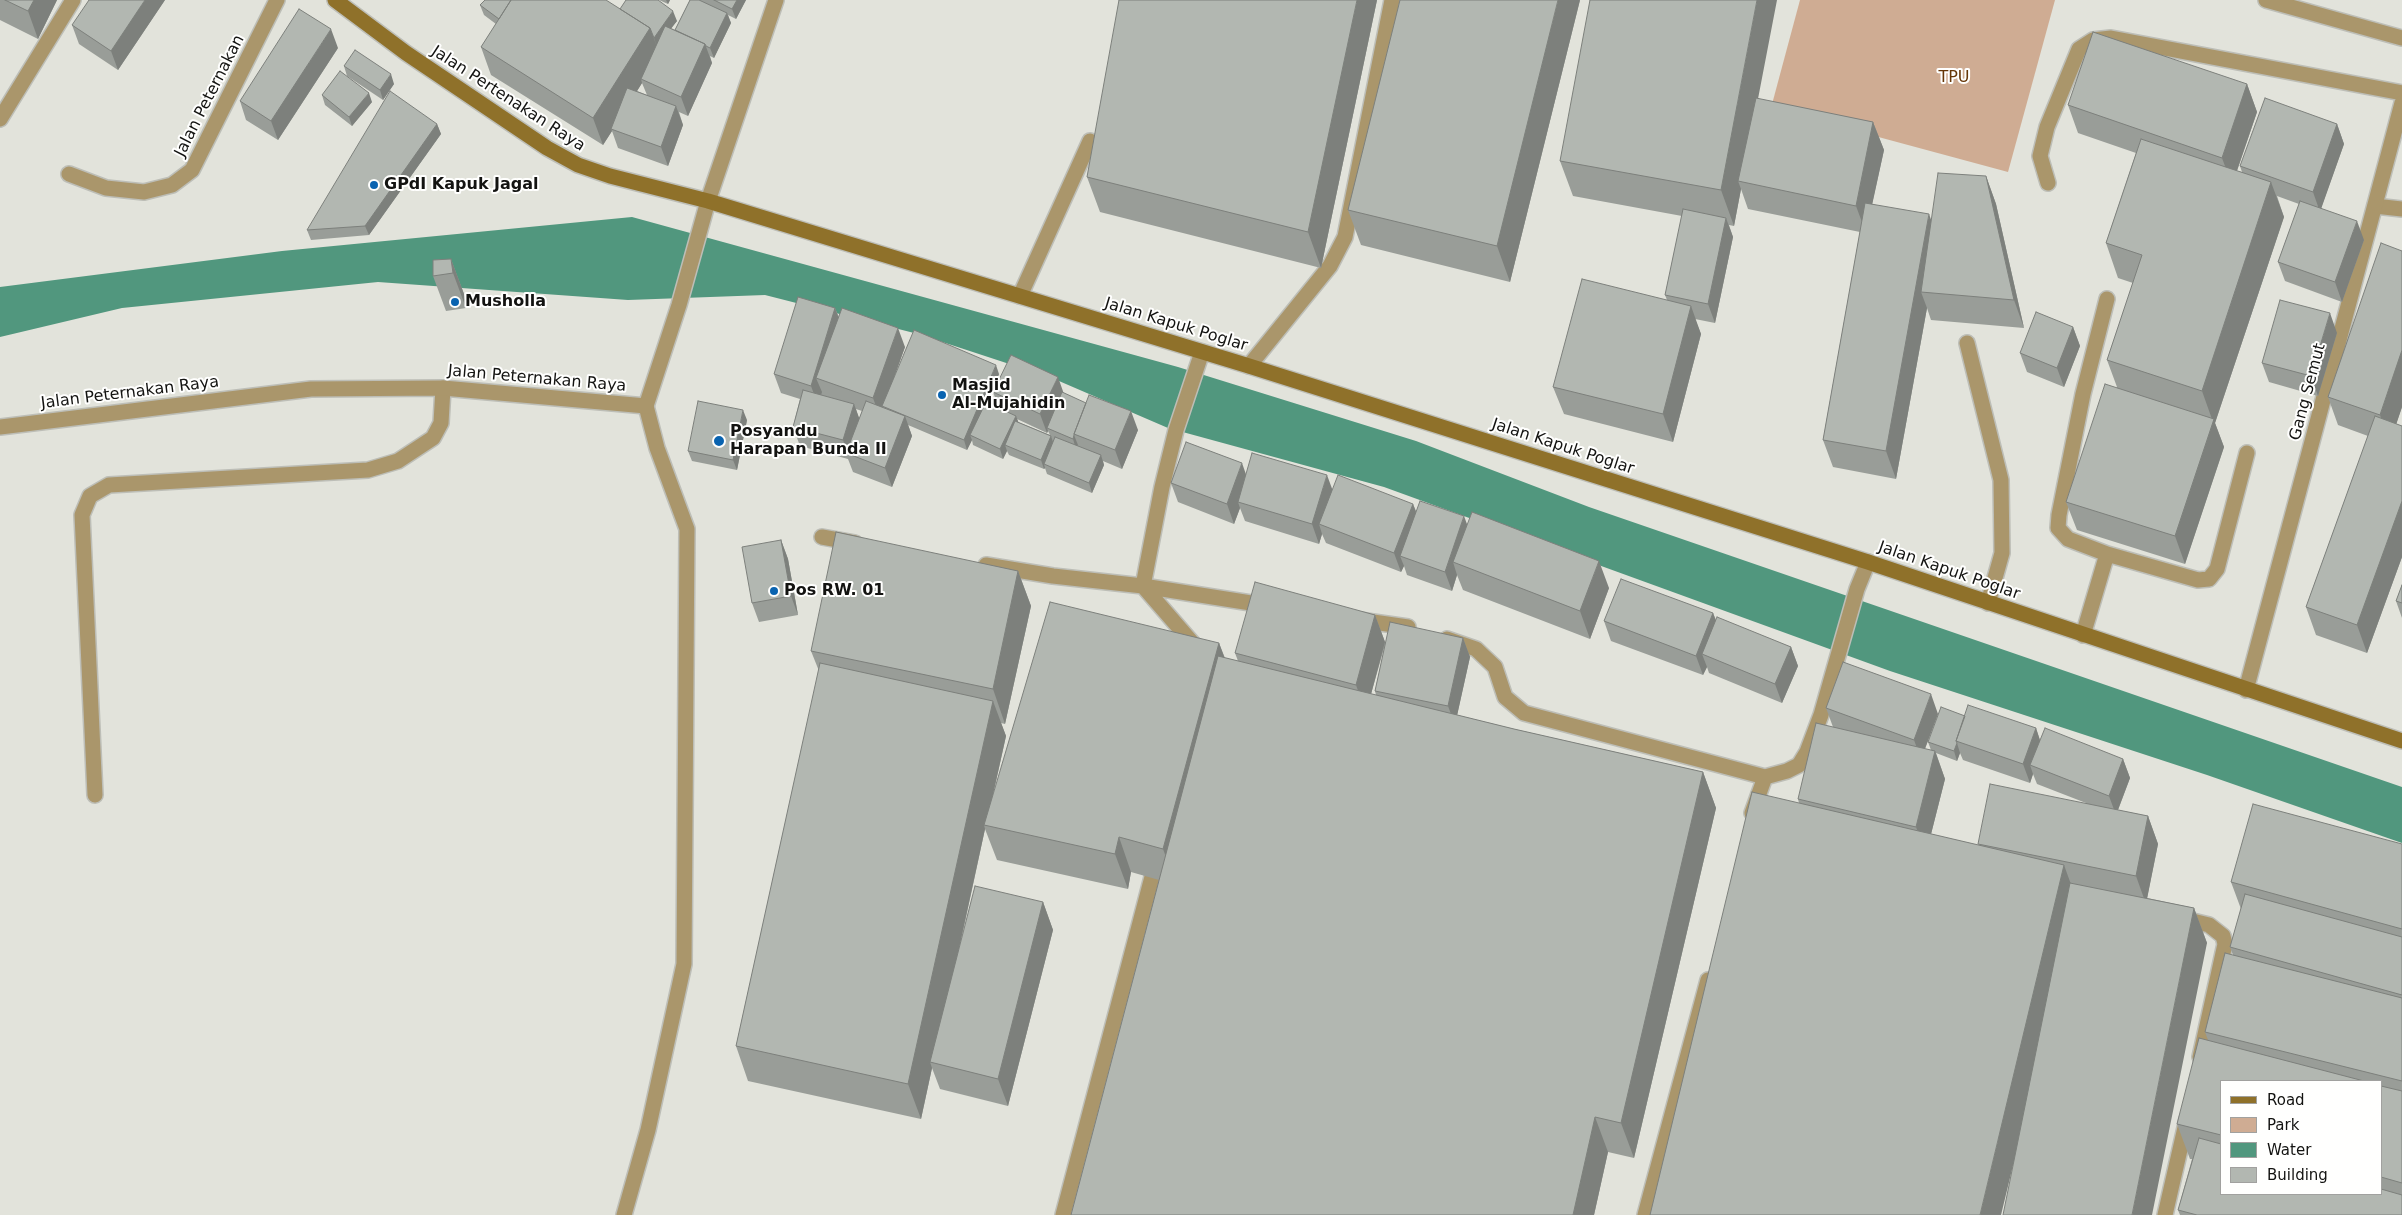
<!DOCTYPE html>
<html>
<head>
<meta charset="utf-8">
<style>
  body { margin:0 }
  #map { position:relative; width:2402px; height:1215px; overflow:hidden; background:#e2e3db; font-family:"DejaVu Sans",sans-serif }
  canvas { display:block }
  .legend { position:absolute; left:2220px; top:1080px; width:162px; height:115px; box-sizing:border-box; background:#fffffe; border:1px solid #a1a19f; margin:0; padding:6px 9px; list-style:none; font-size:15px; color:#131311 }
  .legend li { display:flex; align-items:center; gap:10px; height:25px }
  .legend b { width:25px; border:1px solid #a1a19f }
</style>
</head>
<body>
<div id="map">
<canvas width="2402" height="1215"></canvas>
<ul class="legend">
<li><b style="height:6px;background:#8f712a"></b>Road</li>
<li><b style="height:14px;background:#cfac93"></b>Park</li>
<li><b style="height:14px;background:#51977e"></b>Water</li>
<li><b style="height:14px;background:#b2b7b1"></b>Building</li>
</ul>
</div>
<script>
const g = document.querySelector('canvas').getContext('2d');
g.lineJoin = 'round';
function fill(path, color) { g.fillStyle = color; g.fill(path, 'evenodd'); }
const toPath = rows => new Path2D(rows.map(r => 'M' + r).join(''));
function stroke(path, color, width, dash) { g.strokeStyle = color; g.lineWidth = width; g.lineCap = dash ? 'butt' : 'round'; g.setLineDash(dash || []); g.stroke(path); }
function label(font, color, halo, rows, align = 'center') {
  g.font = font + ' "DejaVu Sans",sans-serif'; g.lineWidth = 4; g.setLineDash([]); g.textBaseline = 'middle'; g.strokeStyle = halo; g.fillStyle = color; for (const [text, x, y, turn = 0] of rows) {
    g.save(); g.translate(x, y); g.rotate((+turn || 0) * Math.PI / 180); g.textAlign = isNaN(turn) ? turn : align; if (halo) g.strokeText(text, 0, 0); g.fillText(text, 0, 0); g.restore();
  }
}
fill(toPath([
  [1800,0,2055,0,2008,172,1771,108]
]), '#cfac93');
fill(toPath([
  [632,217,1178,367,1416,441,1589,507,2402,787,2402,843,2207,775,1890,671,1384,487,1168,428,1052,378,918,334,765,295,628,300,378,282,122,308,0,337,0,287,282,251]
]), '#51977e');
const lane = toPath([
  [2266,0,2402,38],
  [69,174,106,188,144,192,172,185,192,170,277,0],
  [2048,183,2040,156,2047,127,2079,49,2093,40,2111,38,2402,93],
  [2375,206,2402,209],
  [1020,296,1090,141],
  [1967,343,2001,480,2002,553,1988,603],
  [1249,366,1330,266,1345,237,1392,0],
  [822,537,855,543],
  [2107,554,2068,539,2058,528,2059,515,2083,394,2107,299],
  [986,565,1053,576,1143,586,1270,606],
  [1359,620,1408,627],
  [2083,635,2107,554,2198,580,2209,579,2217,569,2247,453],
  [1447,639,1476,649,1495,667,1505,697,1524,713,1765,777],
  [1196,651,1195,646,1143,586,1162,487,1176,430,1202,352],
  [95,795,82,515,90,496,109,485,368,470,398,461,433,438,441,423,443,388],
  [1752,813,1765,777,1787,771,1799,765,1807,752,1821,715,1857,589,1868,562],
  [2180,918,2209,925,2223,936,2225,944,2200,1057],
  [624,1215,648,1130,684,964,687,529,657,448,646,406],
  [1063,1215,1152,877],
  [1645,1215,1708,980],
  [2165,1215,2187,1119]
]);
const street = toPath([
  [0,119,73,0],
  [0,427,311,389,443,388,646,406,679,305,708,201,776,0],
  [2246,690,2402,103]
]);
const secondary = toPath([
  [335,0,406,53,547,148,578,165,610,176,708,201,1249,366,1868,562,2402,741]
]);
stroke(lane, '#bdbeb7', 18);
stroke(street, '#bdbeb7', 18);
stroke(secondary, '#bdbeb7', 18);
stroke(lane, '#aa966b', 15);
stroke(street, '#aa966b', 15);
stroke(secondary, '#8f712a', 15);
fill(toPath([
  [0,0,57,0,38,39,0,20],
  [165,0,118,70,79,44,72,25],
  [659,0,670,0,668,4],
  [690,0,746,0,736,19,728,15,731,23,714,58,710,56,712,63,688,116,679,112,683,125,668,166,618,148,612,131,603,145,491,75,481,47,496,24,484,15,480,5,620,9,677,21,671,28,675,30],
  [642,83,647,95,637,91],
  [1377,0,1321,268,1100,212,1087,177],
  [1580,0,1510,282,1361,245,1348,210],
  [338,48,278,140,246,120,240,101],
  [344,66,394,84,383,100,347,76],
  [2247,84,2257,112,2237,171,2242,172,2240,166,2337,124,2344,144,2321,208,2364,240,2342,302,2285,281,2278,262,2299,204,2277,196,2284,217,2215,423,2224,447,2185,564,2077,530,2066,502,2117,387,2107,360,2133,283,2118,278,2106,243,2136,153,2078,133,2068,105],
  [322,95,372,102,352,126,325,105],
  [1758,99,1873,122,1884,150,1872,204,1931,220,1986,176,1996,204,2024,328,1931,320,1927,308,1896,479,1833,467,1823,440,1860,232,1748,209,1741,189,1734,226,1729,225,1733,237,1715,323,1695,319,1701,334,1673,442,1564,414,1553,387,1667,300,1665,295,1682,216,1573,196,1560,161],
  [437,124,441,134,369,235,311,240,307,230],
  [2402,251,2402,407,2396,424,2402,426,2402,557,2367,653,2316,635,2306,607,2368,436,2338,425,2328,397],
  [451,259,464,294,466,308,446,311,433,276],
  [835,308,839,317,905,347,894,377,999,374,987,402,999,408,993,392,1064,393,1138,430,1122,469,1103,461,1104,465,1092,493,1047,474,1045,468,1044,469,1009,455,1007,451,1003,459,973,445,972,440,967,450,908,425,912,436,892,487,853,472,848,459,800,446,793,427,800,399,781,393,774,374],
  [856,409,862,411,859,419],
  [1017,419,1047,433,1048,431,1050,435,1018,422],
  [2073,327,2080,346,2064,387,2027,372,2020,353],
  [2337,333,2318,396,2269,382,2262,363],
  [747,420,737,470,692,461,688,451],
  [1246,474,1413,504,1416,511,1467,524,1609,588,1590,639,1463,590,1457,575,1452,591,1407,575,1404,566,1401,572,1326,543,1322,534,1319,544,1245,521,1240,508,1234,524,1178,502,1171,483],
  [781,540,788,559,798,615,759,622,752,603],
  [1018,571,1031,606,1005,724,1001,723,1006,736,993,795,1219,643,1225,658,1238,661,1235,653,1375,615,1385,642,1463,638,1470,657,1457,715,1514,729,1703,772,1716,808,1634,1158,1608,1152,1594,1215,1071,1215,1159,880,1131,872,1128,889,997,860,985,829,959,950,1043,902,1053,930,1008,1106,940,1089,932,1068,921,1119,748,1081,736,1046,819,671,811,651],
  [1385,645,1375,691,1376,695,1371,694],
  [2402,585,2402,618,2396,601],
  [1713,613,1716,620,1791,647,1798,666,1782,703,1709,673,1707,667,1703,675,1611,641,1604,621],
  [1826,708,1938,714,1925,749,1931,750,1928,742,1965,716,2036,728,2040,740,2123,759,2130,778,2118,810,2148,816,2158,844,2147,898,2194,908,2207,943,2013,1164,1799,803,1798,799,1833,727],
  [1936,753,1957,761,1960,753,1963,760,2030,783,2033,774,2037,784,2086,803,1978,845,1931,834,1945,779],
  [2402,844,2402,1215,2180,1215,2178,1210,2192,1159,2190,1159,2177,1124,2208,1040,2205,1032,2233,955,2230,947,2241,909,2231,882],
  [2221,1081,2381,1081,2381,1194,2221,1194]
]), '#999d98');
fill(toPath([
  [34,0,57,0,38,39,28,11],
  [145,0,165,0,118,70,111,51],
  [666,0,670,0,668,4],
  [737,0,746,0,736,19,732,9],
  [1357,0,1377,0,1321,268,1308,232],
  [1558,0,1580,0,1510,282,1497,246],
  [1757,0,1777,0,1742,182,1738,181,1741,189,1734,226,1721,190],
  [673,11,677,21,657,47,654,38],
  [727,13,731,23,714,58,710,48],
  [650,28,660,55,641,79,642,83,613,130,611,129,612,131,603,145,593,118],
  [331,29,338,48,278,140,271,121],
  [705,44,712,63,688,116,681,97],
  [391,74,394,84,383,100,380,90],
  [2247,84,2257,112,2232,185,2222,158],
  [369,93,372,102,352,126,349,117],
  [676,106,683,125,668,166,661,147],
  [1873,122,1884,150,1866,233,1856,206],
  [437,124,441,134,369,235,365,226],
  [2337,124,2344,144,2320,212,2313,192],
  [1986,176,1996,204,2024,328,2014,300],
  [2271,182,2284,217,2215,423,2224,447,2185,564,2175,536,2213,422,2202,391],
  [1929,214,1939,242,1921,292,1927,308,1896,479,1886,451],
  [1726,218,1733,237,1715,323,1708,304],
  [2357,221,2364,240,2342,302,2335,282],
  [451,259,464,294,466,308,453,273],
  [1691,306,1701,334,1673,442,1663,414],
  [835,308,842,327,816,378,822,392,818,405,811,386],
  [2330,313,2337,333,2318,396,2311,376],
  [2073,327,2080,346,2064,387,2057,368],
  [898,328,905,347,884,406,882,406,883,408,880,417,873,398],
  [2402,350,2402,407,2390,443,2380,415],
  [996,365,999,374,973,437,970,435,972,440,967,450,964,440],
  [1058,377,1065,397,1047,428,1048,431,1047,433,1040,414],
  [854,404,861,423,848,454,843,440],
  [743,410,747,420,737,470,733,460],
  [1131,411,1138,430,1122,469,1115,450],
  [905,416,912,436,892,487,885,468],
  [1016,416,1020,426,1005,445,1007,451,1003,459,1000,449],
  [1074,435,1078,445,1076,449,1073,439],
  [1051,436,1054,445,1044,464,1045,468,1044,469,1041,460],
  [1101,455,1104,465,1092,493,1089,483],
  [1242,463,1249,483,1238,502,1240,508,1234,524,1227,504],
  [1327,475,1334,494,1319,524,1322,534,1319,544,1312,524],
  [2402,501,2402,557,2367,653,2357,625],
  [1413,504,1420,523,1400,556,1404,566,1401,572,1394,553],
  [1464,516,1471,535,1453,562,1457,575,1452,591,1445,572],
  [781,540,788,559,798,615,791,596],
  [1599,561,1609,588,1590,639,1580,611],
  [1018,571,1031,606,1005,724,993,689],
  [1713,613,1720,632,1702,654,1707,667,1703,675,1696,656],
  [1375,615,1385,642,1366,713,1356,685],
  [1463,638,1470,657,1455,725,1448,706],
  [1219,643,1232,678,1176,884,1163,849],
  [1791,647,1798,666,1782,703,1775,684],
  [1931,694,1938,714,1921,759,1914,740],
  [993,701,1006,736,986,826,984,825,985,829,934,1063,930,1062,932,1068,921,1119,908,1084],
  [2036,728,2042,747,2030,765,2033,774,2030,783,2023,764],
  [1957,743,1960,753,1957,761,1954,751],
  [1935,751,1945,779,1926,854,1916,827],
  [2123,759,2130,778,2116,815,2109,796],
  [1703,772,1716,808,1634,1158,1621,1123],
  [2148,816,2158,844,2146,904,2136,876],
  [1119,837,1131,872,1128,889,1115,854],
  [2064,865,2077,901,2001,1215,1980,1215],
  [1043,902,1053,930,1008,1106,998,1079],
  [2194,908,2207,943,2152,1215,2132,1215],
  [1595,1117,1608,1152,1594,1215,1573,1215]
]), '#7d807c');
const building = toPath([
  [5,0,34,0,28,11,5,0],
  [89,0,145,0,111,51,72,25,89,0],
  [485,0,511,0,499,19,480,5,485,0],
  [511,0,606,0,650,28,593,118,481,47,511,0],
  [626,0,658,0,673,11,654,38,650,28,620,9,626,0],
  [690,0,699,0,727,13,710,48,706,46,705,44,675,30,690,0],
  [714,0,737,0,732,9,714,0],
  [1119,0,1357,0,1308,232,1087,177,1119,0],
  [1400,0,1558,0,1497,246,1348,210,1400,0],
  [1590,0,1757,0,1721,190,1560,161,1590,0],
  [299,9,331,29,271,121,240,101,299,9],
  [665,26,705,44,681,97,641,79,665,26],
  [2093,32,2247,84,2222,158,2068,105,2093,32],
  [355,50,391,74,380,90,344,66,355,50],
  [340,71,369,93,349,117,322,95,340,71],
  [627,88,676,106,661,147,611,129,627,88],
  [390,91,437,124,365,226,307,230,390,91],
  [1756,98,1873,122,1856,206,1738,181,1756,98],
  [2265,98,2337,124,2313,192,2240,166,2265,98],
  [2141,139,2271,182,2202,391,2107,360,2142,255,2106,243,2141,139],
  [1938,173,1986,176,2014,300,1921,292,1938,173],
  [2300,201,2357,221,2335,282,2278,262,2300,201],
  [1865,203,1929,214,1886,451,1823,440,1865,203],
  [1683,209,1726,218,1708,304,1665,295,1683,209],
  [2381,243,2402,251,2402,350,2380,415,2328,397,2381,243],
  [451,259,453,273,433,276,433,260,451,259],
  [1582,279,1691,306,1663,414,1553,387,1582,279],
  [798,297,835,308,811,386,774,374,798,297],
  [2280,300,2330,313,2311,376,2262,363,2280,300],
  [842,308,898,328,873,398,816,378,842,308],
  [2036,312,2073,327,2057,368,2020,353,2036,312],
  [914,330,996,365,964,440,882,406,914,330],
  [1011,355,1058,377,1040,414,993,392,1011,355],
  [2105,384,2214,419,2175,536,2066,502,2105,384],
  [803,390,854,404,843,440,793,427,803,390],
  [1062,392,1086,403,1074,434,1074,435,1073,439,1047,428,1062,392],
  [1089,395,1131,411,1115,450,1074,434,1089,395],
  [698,401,743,410,733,460,688,451,698,401],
  [866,401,905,416,885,468,846,453,866,401],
  [986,402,1016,416,1000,449,970,435,986,402],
  [2375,416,2402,426,2402,501,2357,625,2306,607,2375,416],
  [1015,421,1051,436,1041,460,1005,445,1015,421],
  [1055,437,1101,455,1089,483,1044,464,1055,437],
  [1186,442,1242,463,1227,504,1171,483,1186,442],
  [1252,453,1327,475,1312,524,1238,502,1252,453],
  [1338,475,1413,504,1394,553,1319,524,1338,475],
  [1420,501,1464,516,1445,572,1400,556,1420,501],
  [1472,512,1599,561,1580,611,1453,562,1472,512],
  [836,532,1018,571,993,689,811,651,836,532],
  [781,540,791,596,752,603,742,547,781,540],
  [1621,579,1713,613,1696,656,1604,621,1621,579],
  [1255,582,1375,615,1356,685,1235,653,1255,582],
  [2402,585,2402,603,2396,601,2402,585],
  [1050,602,1219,643,1163,849,1119,837,1115,854,984,825,1050,602],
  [1717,617,1791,647,1775,684,1702,654,1717,617],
  [1390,622,1463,638,1448,706,1375,691,1390,622],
  [1218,656,1514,729,1703,772,1621,1123,1595,1117,1573,1215,1071,1215,1218,656],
  [1843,662,1931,694,1914,740,1826,708,1843,662],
  [820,663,993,701,908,1084,736,1046,820,663],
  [1968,705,2036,728,2023,764,1956,741,1968,705],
  [1941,707,1965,716,1956,741,1957,743,1954,751,1928,742,1941,707],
  [1816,723,1935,751,1916,827,1798,799,1816,723],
  [2045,728,2123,759,2109,796,2030,765,2045,728],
  [1990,784,2148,816,2136,876,1978,844,1990,784],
  [1752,792,2064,865,1980,1215,1650,1215,1752,792],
  [2253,804,2402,844,2402,929,2231,882,2253,804],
  [2070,883,2194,908,2132,1215,2003,1215,2070,883],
  [975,886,1043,902,998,1079,930,1062,975,886],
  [2245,894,2402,937,2402,995,2230,947,2245,894],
  [2225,953,2402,998,2402,1081,2205,1032,2225,953],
  [2199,1038,2364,1081,2221,1081,2221,1135,2177,1124,2199,1038],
  [2381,1086,2402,1091,2402,1183,2381,1177,2381,1086],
  [2199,1138,2221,1144,2221,1194,2381,1194,2381,1189,2402,1195,2402,1215,2197,1215,2178,1210,2199,1138]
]);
fill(building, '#b2b7b1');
stroke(building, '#7d807c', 1);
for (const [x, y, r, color] of [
  [374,185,5,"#0963b0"],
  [455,302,5,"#0963b0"],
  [942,395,5,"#0963b0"],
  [719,441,6,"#0963b0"],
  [774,591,5,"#0963b0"]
]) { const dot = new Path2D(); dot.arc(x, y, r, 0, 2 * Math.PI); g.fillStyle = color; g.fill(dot); stroke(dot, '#fffffe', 2); }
label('16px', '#663607', '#fffffe', [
  ["TPU",1954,78]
]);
label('16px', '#131311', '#fffffe', [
  ["Jalan Peternakan",210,96,-63],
  ["Jalan Pertenakan Raya",508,99,33],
  ["Jalan Kapuk Poglar",1176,325,17],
  ["Jalan Peternakan Raya",537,379,5],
  ["Gang Semut",2308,392,-75],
  ["Jalan Peternakan Raya",130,393,-7],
  ["Jalan Kapuk Poglar",1563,447,18],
  ["Jalan Kapuk Poglar",1949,571,19]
]);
label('bold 16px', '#131311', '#fffffe', [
  ["GPdI Kapuk Jagal",384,185],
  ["Musholla",465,302],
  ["Masjid",952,386],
  ["Al-Mujahidin",952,404],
  ["Posyandu",730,432],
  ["Harapan Bunda II",730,450],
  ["Pos RW. 01",784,591]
], 'left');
</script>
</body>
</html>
